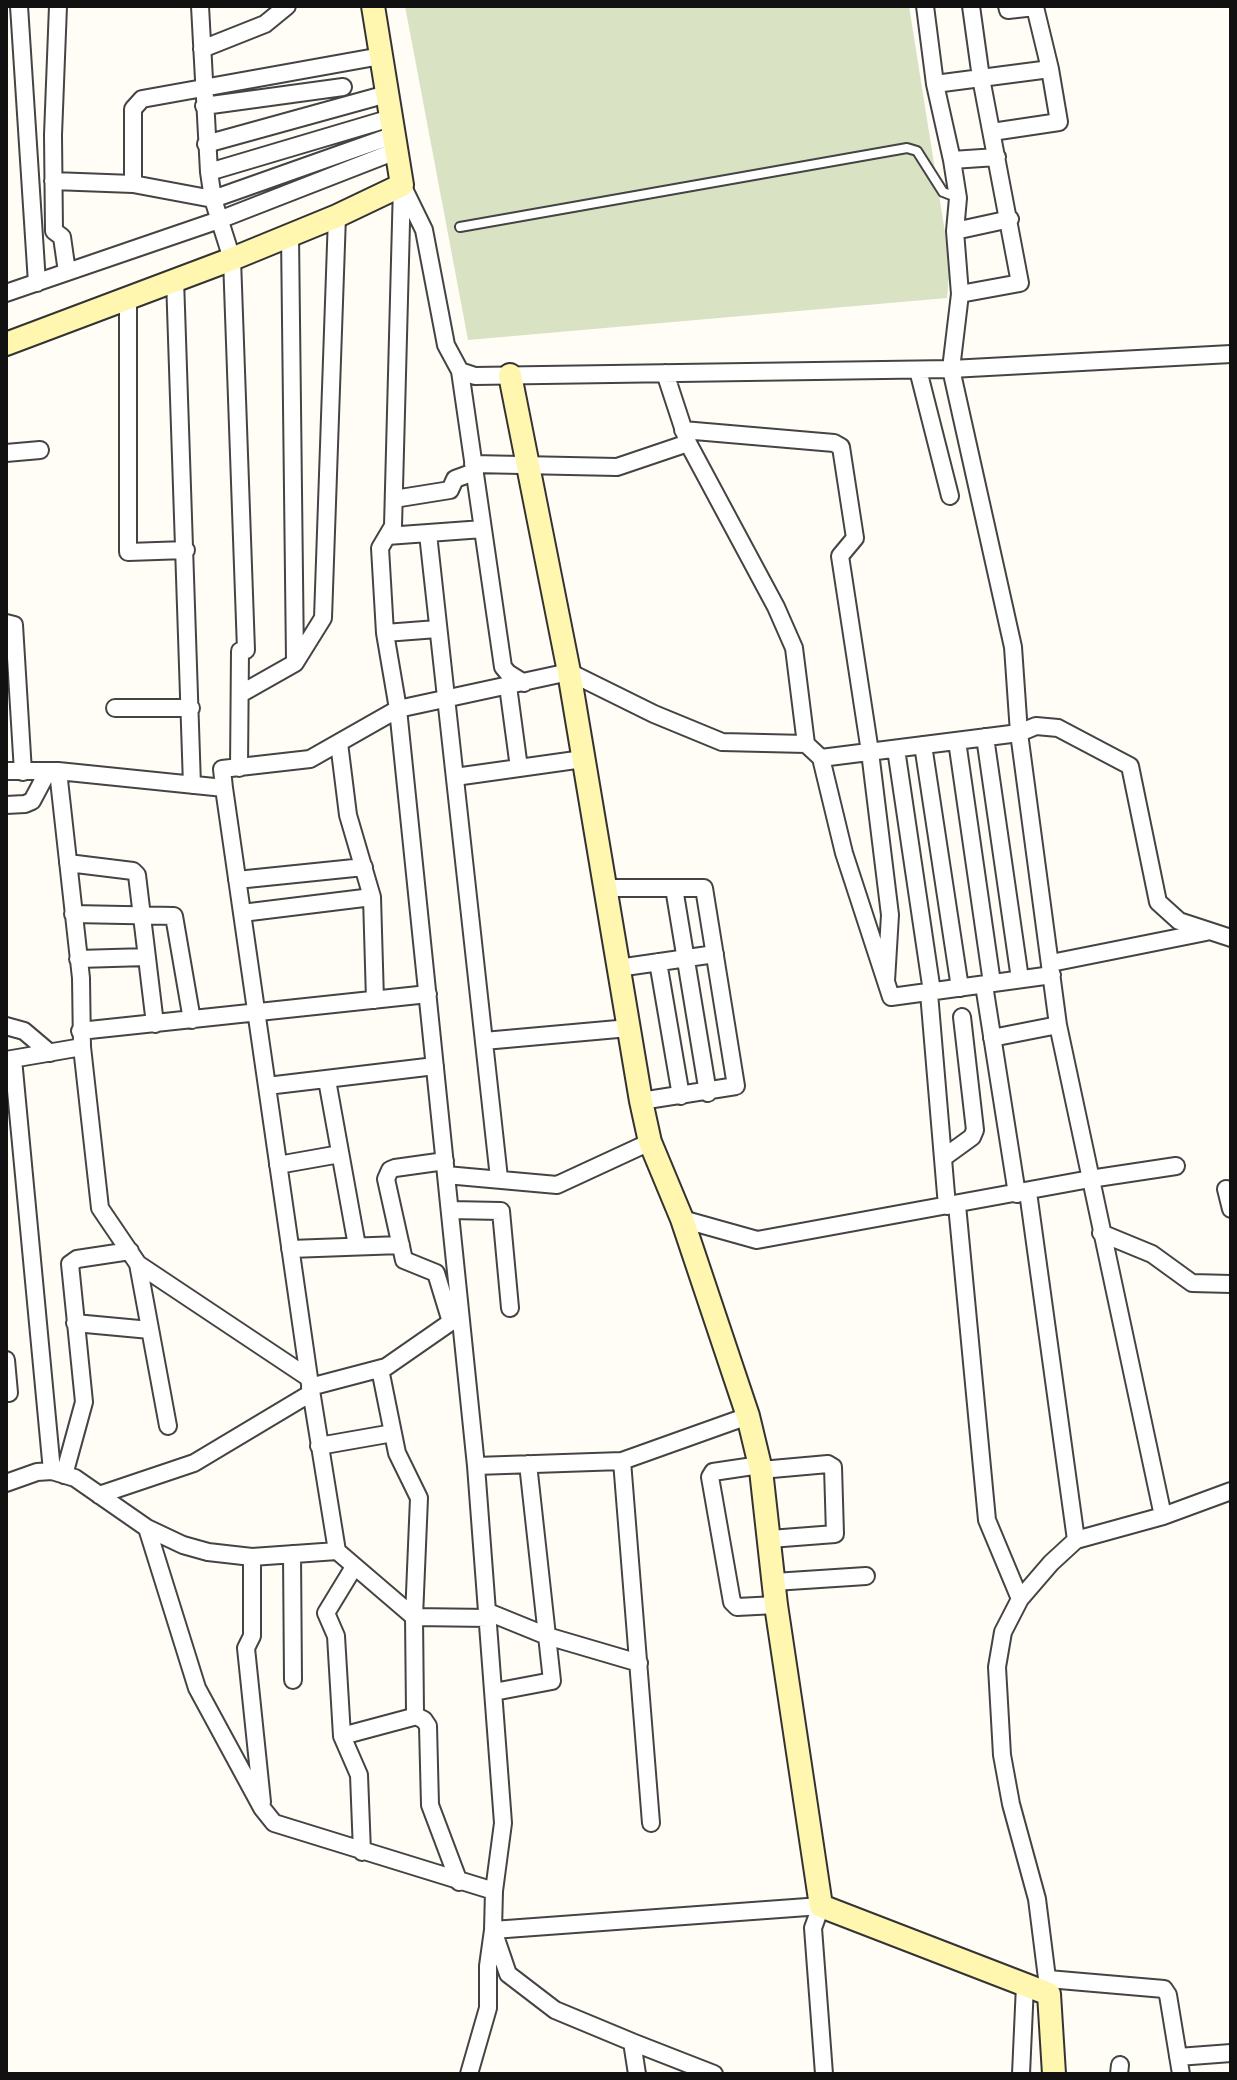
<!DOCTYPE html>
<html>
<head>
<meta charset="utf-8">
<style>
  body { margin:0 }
  #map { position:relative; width:1237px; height:2080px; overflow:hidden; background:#fffdf5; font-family:"PT Serif",serif }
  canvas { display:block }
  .frame { position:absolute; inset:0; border:8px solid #111; pointer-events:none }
</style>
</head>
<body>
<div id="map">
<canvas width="1237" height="2080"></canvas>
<div class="frame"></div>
</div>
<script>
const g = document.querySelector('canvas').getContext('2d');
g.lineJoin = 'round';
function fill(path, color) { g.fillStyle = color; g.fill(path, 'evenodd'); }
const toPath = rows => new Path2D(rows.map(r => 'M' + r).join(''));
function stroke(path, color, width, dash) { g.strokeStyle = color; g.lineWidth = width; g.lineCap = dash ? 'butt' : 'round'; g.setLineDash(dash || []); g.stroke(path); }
fill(toPath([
  [405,6,909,6,950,264,947,298,468,340]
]), '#d9e3c4');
const lane = toPath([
  [460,227,907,148,917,151,943,192,956,197]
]);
const street = toPath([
  [19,6,37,283],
  [58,6,53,135,54,231,62,237,67,272],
  [200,6,209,172,213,199,232,259,246,650,240,651,239,768],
  [925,6,935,84,952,160,958,198,955,231,960,294,951,369,1013,647,1019,733,1058,1025,1163,1516],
  [202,49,265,24,287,6],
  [935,84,1050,69,1035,7,1008,10,1007,6],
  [204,106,343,87],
  [992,132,1059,122,1050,69],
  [206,144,387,94],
  [952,160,997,157],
  [209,172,391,118],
  [53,181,133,184,213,199,394,135],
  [133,184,133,109,142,99,381,56],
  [402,185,393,526,380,548,385,633,398,709,476,1466,503,1823,494,1891,493,1930,488,1966,488,2008,469,2074],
  [403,187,424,230,446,345,460,371,475,376,951,369,1231,354],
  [955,231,1010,219],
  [290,235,295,661],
  [175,279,192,785],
  [6,293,219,220,396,151],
  [960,294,1020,283,981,78,971,6],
  [128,296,128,552,186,550],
  [918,370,950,496],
  [460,371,503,667,508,673,524,683],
  [665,373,688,443,776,607,794,648,806,744],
  [683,430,834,443,841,447,855,538,840,556,870,752,890,915,886,981],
  [6,453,40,450],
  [473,464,617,467,688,443],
  [394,499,450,490,455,479,474,472],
  [428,534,499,1178],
  [387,536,483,529],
  [6,623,14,625,23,772],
  [385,633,437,629],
  [508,686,519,768],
  [242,693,295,663,323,618,337,216],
  [115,708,191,708],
  [985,737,1020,979],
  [957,741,992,983],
  [339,743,348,815,372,897,375,1000],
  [923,745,960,988],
  [896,749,932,992],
  [821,758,844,853,891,997,1052,975],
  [6,771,58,771,224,788,222,769,310,759,398,709,569,672,654,714,722,742,806,744,821,758,1019,733,1036,726,1058,728,1130,766,1158,902,1179,921,1231,938],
  [58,771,81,978,82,1047,100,1208,138,1264,309,1378],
  [455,777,583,759],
  [224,788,309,1378,337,1551,414,1617,489,1618],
  [6,805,25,804,32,801,48,771],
  [68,863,133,871,137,875,155,1024],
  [237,880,364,867],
  [605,888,704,888,736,1086,641,1101],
  [674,888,708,1093],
  [242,913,372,897],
  [73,914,174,916,192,1020],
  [78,959,147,957],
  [658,962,681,1096],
  [1051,963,1206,932],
  [618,968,715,954],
  [984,985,1017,1194],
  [929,993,947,1206],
  [6,1026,24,1031,50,1053],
  [80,1031,428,994],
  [992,1038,1058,1025],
  [484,1041,629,1028],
  [13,1059,52,1471],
  [6,1060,82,1047],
  [327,1080,357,1246],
  [267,1086,435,1066],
  [943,1158,972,1137,975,1130,962,1017],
  [445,1161,395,1168,390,1170,386,1179,404,1260,436,1273,451,1322],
  [278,1165,340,1154],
  [446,1175,557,1185,650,1142],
  [1226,1189,1231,1209],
  [1028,1192,1076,1540],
  [957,1205,987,1520,1020,1599],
  [450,1210,501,1211,510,1308],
  [682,1219,757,1240,1090,1179,1176,1166],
  [1101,1233,1152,1254,1192,1283,1231,1284],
  [290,1249,401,1245],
  [138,1264,168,1426],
  [75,1323,150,1330],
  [6,1360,9,1393],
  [310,1387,386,1367,458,1317],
  [319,1446,393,1433],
  [622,1461,651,1823],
  [760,1465,713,1472,710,1477,732,1602,737,1607,776,1605],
  [476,1466,622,1461,748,1416],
  [761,1470,828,1464,833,1467,835,1534,770,1539],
  [64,1475,84,1402,70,1264,77,1259,130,1251],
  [6,1483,37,1472,52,1471,75,1478,147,1528,183,1545,208,1552,252,1557,337,1551],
  [99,1495,194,1463,311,1393],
  [147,1528,197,1688,262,1808,274,1823,494,1891],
  [292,1554,293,1680],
  [252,1557,252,1636,246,1648,262,1802],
  [354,1567,326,1613,336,1636,342,1736,359,1775,362,1852],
  [774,1582,866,1576],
  [488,1612,547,1636,639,1663],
  [494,1692,552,1681,528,1464],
  [414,1715,424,1720,428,1726,430,1805,459,1882],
  [342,1736,413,1717,415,1712,414,1617,419,1498,397,1453,380,1369],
  [1048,1979,1164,1989,1168,1995,1181,2074],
  [1049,1994,1037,1899,1011,1804,1002,1755,997,1667,1003,1632,1020,1599,1051,1563,1076,1540,1163,1516,1231,1491],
  [632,2042,714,2074],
  [1178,2057,1231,2053],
  [637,2074,632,2042,555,2010,508,1974,493,1930,821,1906,813,1928,824,2074],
  [1021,2074,1025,1985],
  [1119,2074,1120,2065]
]);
const secondary = toPath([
  [6,344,232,259,337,216,402,185,373,6],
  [510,375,569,672,641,1101,650,1142,682,1219,748,1416,761,1470,776,1605,821,1906,1049,1994,1054,2074]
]);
stroke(lane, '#444', 12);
stroke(street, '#444', 20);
stroke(secondary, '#333', 26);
stroke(lane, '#fff', 8);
stroke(street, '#fff', 16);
stroke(secondary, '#fff6b0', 22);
</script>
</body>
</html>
